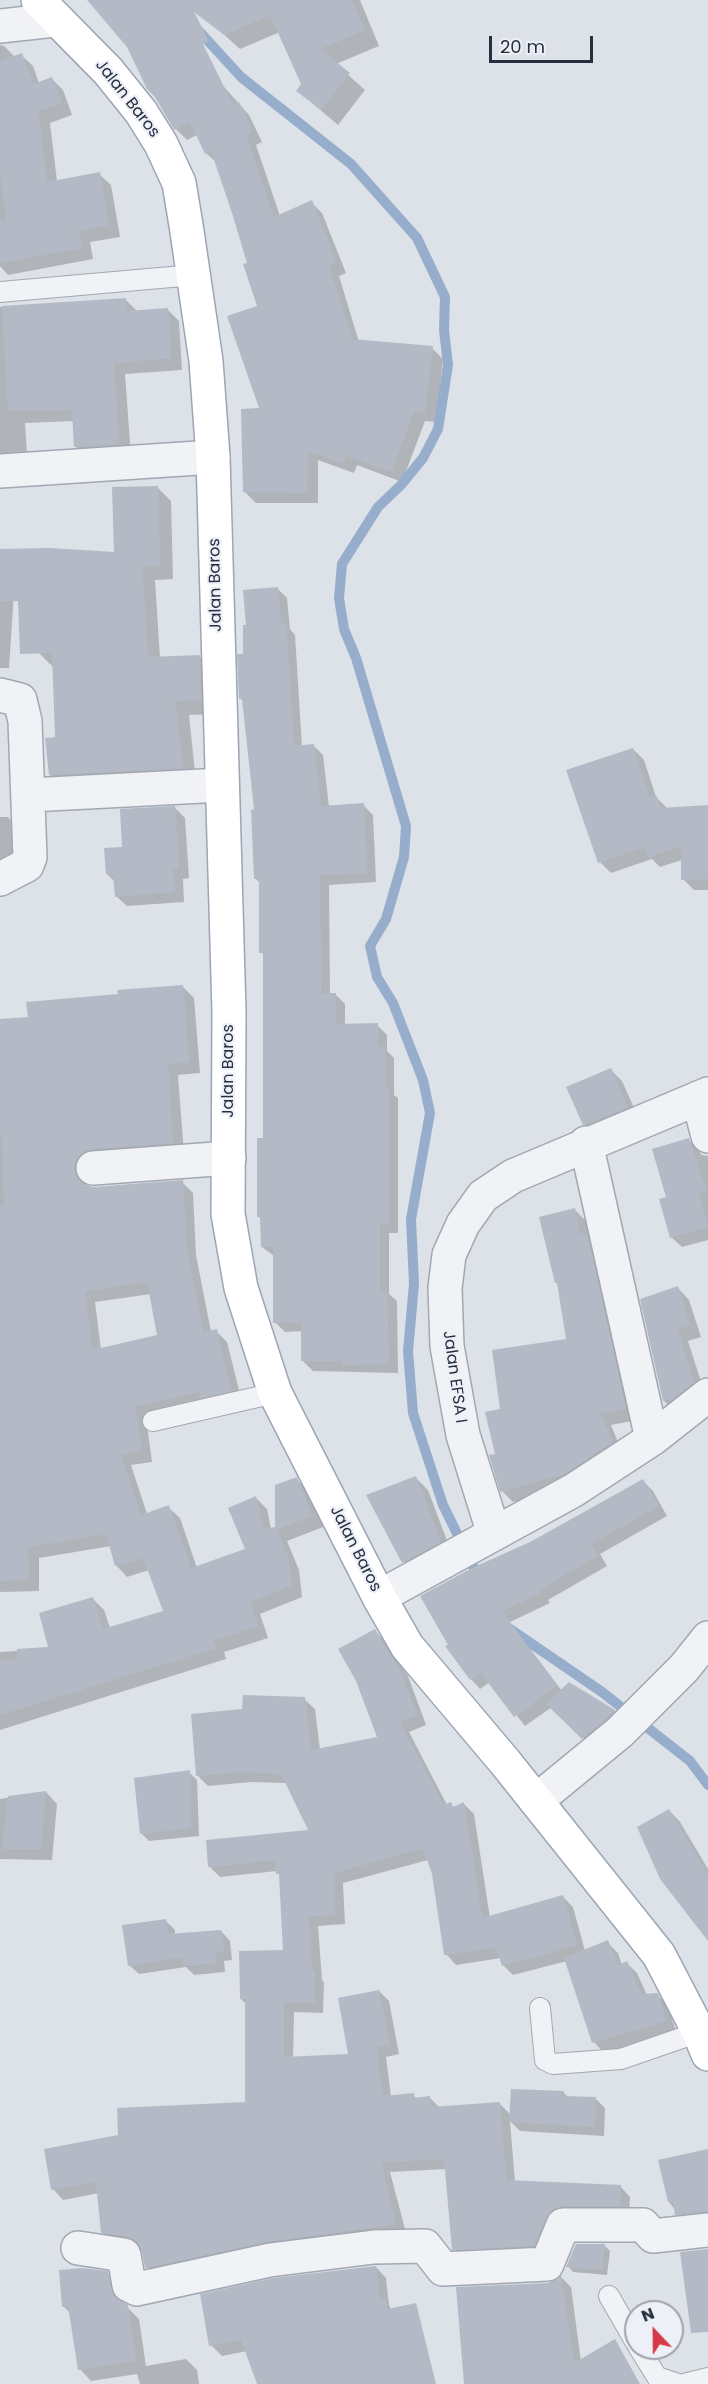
<!DOCTYPE html>
<html>
<head>
<meta charset="utf-8">
<style>
  body { margin:0 }
  #map { position:relative; width:708px; height:2384px; overflow:hidden; background:#dde1e8; font-family:Poppins,sans-serif }
  canvas { display:block }
  .north { position:absolute; left:624px; top:2300px; width:60px; height:60px; box-sizing:border-box; background:#edf0f6; border:2px solid #9da2ad; border-radius:50%; rotate:338deg; font-size:16px; font-weight:700; line-height:24px; text-align:center; color:#262e40 }
  .north::after { content:''; display:block; margin:auto; width:21px; height:27px; background:#d63a4a; clip-path:polygon(50% 0,100% 100%,50% 72%,0 100%) }
  .scale { position:absolute; left:489px; top:36px; width:104px; height:27px; box-sizing:border-box; border:3px solid #262e40; border-top:0; padding-left:8px; font-size:18px; line-height:21px; white-space:nowrap; color:#262e40; -webkit-text-stroke:4px #edf0f6; paint-order:stroke }
</style>
</head>
<body>
<div id="map">
<canvas width="708" height="2384"></canvas>
<div class="north">N</div>
<div class="scale">20 m</div>
</div>
<script>
const g = document.querySelector('canvas').getContext('2d');
g.lineJoin = 'round';
function fill(path, color) { g.fillStyle = color; g.fill(path, 'evenodd'); }
const toPath = rows => new Path2D(rows.map(r => 'M' + r).join(''));
function stroke(path, color, width, dash) { g.strokeStyle = color; g.lineWidth = width; g.lineCap = dash ? 'butt' : 'round'; g.setLineDash(dash || []); g.stroke(path); }
function label(font, color, halo, rows, align = 'center') {
  g.font = font + ' Poppins,sans-serif'; g.lineWidth = 4.5; g.setLineDash([]); g.textBaseline = 'middle'; g.strokeStyle = halo; g.fillStyle = color; for (const [text, x, y, turn = 0] of rows) {
    g.save(); g.translate(x, y); g.rotate((+turn || 0) * Math.PI / 180); g.textAlign = isNaN(turn) ? turn : align; if (halo) g.strokeText(text, 0, 0); g.fillText(text, 0, 0); g.restore();
  }
}
fill(toPath([
  [90,0,147,0,249,115,262,142,256,145,280,216,311,202,322,213,346,273,339,276,359,342,432,348,443,359,436,422,425,421,402,482,357,465,354,473,318,460,318,503,256,503,245,492,261,409,259,307,249,264,217,163,206,153,197,135,187,140,176,129,128,46],
  [201,0,360,0,379,46,336,64,365,90,338,125,298,91,303,84,280,32,240,49,211,23],
  [0,45,4,46,15,57,21,55,33,66,39,83,51,78,63,90,72,115,50,123,57,181,99,174,111,185,120,237,90,242,93,259,8,275,0,266],
  [126,300,138,312,167,309,179,321,182,370,125,374,131,456,88,458,76,447,74,421,25,423,27,455,0,456,0,307],
  [157,487,171,501,173,579,155,580,160,658,199,656,213,670,215,714,189,715,196,782,64,789,50,775,56,738,53,667,39,653,116,554],
  [0,551,16,562,9,668,0,668],
  [277,588,287,598,290,629,295,635,302,747,313,745,323,755,329,807,363,805,373,815,376,882,329,885,330,994,335,994,345,1004,345,1025,377,1025,387,1035,387,1051,394,1058,394,1095,398,1098,398,1233,389,1233,389,1294,397,1301,398,1373,313,1371,303,1361,303,1331,285,1332,275,1322,274,1256,262,1247,262,1220,259,1217,265,1140,265,956,261,952,260,883,256,879,256,811,244,702,240,698,247,626],
  [633,749,644,760,656,797,667,808,708,807,708,890,694,890,683,879,682,860,660,867,652,859,611,873,600,862],
  [175,808,185,818,189,878,183,879,184,902,127,906,116,896,115,882,107,874,124,848],
  [0,817,8,817,19,829,20,865,0,877],
  [183,987,194,998,200,1073,178,1075,184,1154,87,1171,85,1182,87,1187,94,1188,182,1182,193,1193,196,1255,211,1332,216,1331,227,1342,242,1402,146,1418,152,1462,131,1465,147,1514,168,1507,180,1518,197,1568,247,1550,255,1497,267,1509,271,1529,276,1528,296,1479,308,1490,323,1527,287,1541,299,1570,302,1597,260,1614,268,1638,224,1652,226,1659,0,1730,0,1652,50,1649,93,1599,104,1610,110,1628,165,1612,149,1570,127,1577,116,1565,111,1546,39,1558,39,1591,0,1592,0,1030,29,1019,119,996],
  [151,1294,159,1336,101,1350,95,1302],
  [610,1069,622,1081,639,1119,596,1135,584,1124],
  [689,1140,702,1155,708,1156,708,1240,682,1247,671,1237,667,1198],
  [574,1209,586,1221,589,1238,598,1246,637,1420,611,1425,623,1454,576,1485,513,1502,502,1491,497,1455,502,1410,568,1340,559,1286,556,1282],
  [678,1288,689,1300,701,1337,688,1341,705,1394,676,1412,664,1401],
  [416,1478,428,1490,452,1554,415,1573,404,1562],
  [643,1481,653,1491,667,1516,600,1554,607,1566,548,1600,550,1603,510,1622,562,1691,569,1684,615,1711,626,1722,595,1749,552,1707,525,1726,490,1682,480,1689,471,1679,533,1543],
  [375,1631,385,1641,408,1676,426,1725,409,1732,447,1805,450,1803,455,1808,464,1804,474,1814,490,1918,563,1897,573,1907,585,1951,607,1942,618,1953,622,1965,627,1963,637,1973,647,1995,657,1994,667,2005,676,2031,604,2053,594,2042,567,1961,513,1975,503,1965,501,1958,456,1965,446,1954,433,1873,428,1860,343,1883,345,1924,318,1926,322,1980,324,1982,323,2013,294,2012,293,2058,350,2055,379,1991,389,2001,399,2054,386,2057,391,2096,413,2095,417,2099,430,2098,440,2108,499,2103,511,2115,563,2092,568,2097,595,2098,605,2108,604,2136,520,2131,510,2121,515,2182,620,2186,630,2197,629,2216,574,2216,544,2256,464,2259,454,2249,446,2169,390,2172,406,2233,157,2278,147,2267,142,2248,113,2242,102,2232,99,2193,63,2200,53,2189,119,2136,247,2104,246,2004,241,1999,285,1951,280,1876,277,1871,220,1877,209,1866,310,1831,287,1783,251,1782,208,1786,198,1776,243,1710,304,1699,315,1709,320,1750,379,1738],
  [189,1772,197,1780,199,1836,149,1841,141,1833],
  [46,1792,57,1804,52,1860,0,1859,0,1799],
  [669,1810,680,1822,708,1869,708,1934],
  [165,1920,175,1930,175,1935,221,1931,230,1941,232,1960,224,1961,225,1972,194,1975,186,1967,139,1974,129,1965],
  [708,2151,708,2223,686,2224,669,2202],
  [604,2245,610,2251,607,2275,573,2272,568,2266],
  [376,2267,386,2278,389,2305,426,2384,258,2384,247,2351,222,2356,211,2345],
  [107,2273,119,2285,124,2304,139,2319,146,2366,186,2359,197,2370,199,2384,140,2384,137,2374,91,2381,80,2369,71,2314,63,2306],
  [561,2277,571,2287,584,2384,471,2384,548,2284]
]), '#0003');
stroke(toPath([
  [199,31,241,77,351,164,417,238,445,297,444,330,448,365,438,429,423,458,401,485,378,507,342,564,339,598,344,629,356,658,406,826,404,857,386,919,370,946,377,977,393,1003,423,1080,430,1113,411,1219,414,1284,408,1351,413,1413,443,1505,479,1578],
  [510,1629,602,1692,690,1761,708,1785]
]), '#96adcb', 10);
fill(toPath([
  [87,0,352,0,365,30,320,49,350,73,321,110,296,91,301,84,270,15,224,35,194,12,209,41,203,44,233,105,239,102,253,131,246,134,274,217,312,200,336,262,329,265,352,339,433,346,425,412,414,411,391,472,346,455,343,463,308,451,307,493,243,492,241,409,259,408,227,316,257,306,243,264,247,263,232,213,211,151,205,154,190,122,174,130,155,97,147,89,127,47],
  [22,53,33,84,52,77,62,103,38,111,47,182,100,172,109,225,79,231,82,248,0,263,0,221,6,220,0,169,0,61],
  [126,298,127,311,168,308,171,358,114,363,119,444,74,447,72,410,8,411,2,306],
  [158,486,160,566,142,566,148,657,200,655,201,700,175,701,183,768,49,775,45,738,55,737,52,653,20,654,18,601,0,601,0,549,50,548,114,552,112,487],
  [278,587,281,624,286,623,294,746,314,744,321,806,364,803,367,873,320,875,321,993,336,993,336,1024,378,1023,378,1047,385,1047,385,1087,389,1087,389,1223,380,1224,380,1290,387,1290,389,1364,342,1365,342,1361,301,1361,301,1322,273,1323,273,1247,261,1247,260,1217,257,1217,257,1138,263,1138,263,953,259,953,259,879,254,879,251,810,254,809,242,699,239,699,237,654,243,654,243,625,246,625,243,590],
  [633,748,650,797,656,795,661,808,708,805,708,879,681,880,681,846,648,857,644,847,598,863,566,770],
  [175,806,179,869,173,869,175,892,115,897,113,874,106,874,104,848,122,847,120,809],
  [183,985,189,1062,168,1064,173,1143,91,1149,83,1152,76,1159,74,1170,78,1179,84,1185,94,1187,183,1180,186,1243,203,1332,217,1329,231,1391,201,1398,199,1392,135,1406,142,1451,121,1454,141,1515,169,1505,191,1568,245,1549,228,1508,256,1496,263,1529,275,1527,275,1485,297,1477,312,1516,277,1529,288,1557,292,1585,250,1602,258,1626,213,1640,216,1648,0,1715,0,1661,18,1659,17,1649,48,1647,39,1613,93,1597,103,1629,163,1611,143,1558,115,1566,106,1534,28,1547,29,1580,0,1581,0,1206,4,1206,2,1135,0,1135,0,1019,28,1017,26,1002,118,994,117,990],
  [147,1282,157,1335,92,1350,85,1291],
  [611,1068,628,1107,583,1125,566,1087],
  [689,1138,707,1192,699,1194,708,1227,670,1238,659,1199,666,1197,652,1149],
  [575,1208,580,1234,587,1233,626,1409,600,1413,613,1442,564,1474,500,1492,489,1455,495,1454,485,1412,500,1409,492,1350,566,1339,557,1283,555,1283,539,1217],
  [678,1286,690,1325,677,1329,694,1382,674,1398,663,1401,640,1299],
  [416,1476,441,1542,402,1563,366,1495],
  [643,1479,659,1506,591,1544,598,1556,540,1589,541,1593,502,1611,557,1686,514,1717,480,1672,470,1680,445,1646,448,1645,420,1596,472,1568,532,1541],
  [375,1629,396,1665,398,1664,417,1715,400,1722,443,1805,451,1802,453,1807,464,1802,482,1918,563,1895,577,1945,502,1966,496,1947,444,1955,432,1874,423,1848,334,1873,335,1915,309,1916,312,1970,315,1970,314,2003,284,2002,284,2057,348,2054,338,1998,379,1990,390,2044,376,2047,383,2096,414,2093,414,2098,430,2096,431,2107,500,2102,506,2180,621,2185,620,2206,563,2206,553,2209,546,2218,534,2246,452,2250,444,2159,381,2162,396,2224,266,2242,145,2268,142,2252,137,2241,127,2236,101,2233,96,2182,51,2190,44,2149,118,2135,117,2108,245,2102,245,1999,240,1999,239,1951,283,1950,279,1874,276,1874,275,1860,208,1867,206,1840,308,1830,281,1774,240,1772,196,1776,191,1714,242,1709,243,1695,305,1697,311,1750,377,1737,356,1681,338,1649],
  [569,1682,615,1710,582,1739,546,1704],
  [190,1770,191,1828,140,1834,134,1778],
  [46,1791,41,1849,2,1849,8,1796],
  [669,1809,708,1875,708,1941,660,1879,637,1827],
  [166,1919,168,1934,221,1930,224,1951,216,1952,216,1963,183,1966,183,1957,128,1966,122,1925],
  [608,1940,618,1965,627,1961,641,1994,658,1993,666,2021,592,2043,564,1958],
  [511,2089,564,2091,564,2096,596,2097,595,2127,509,2122],
  [708,2149,708,2212,675,2215,673,2201,668,2202,658,2160],
  [576,2244,605,2244,602,2270,566,2267],
  [708,2249,708,2332,691,2333,680,2252],
  [376,2266,380,2301,385,2299,388,2309,416,2303,436,2384,257,2384,241,2340,209,2346,200,2294,273,2278],
  [82,2268,108,2271,114,2296,128,2305,136,2361,78,2370,68,2306,62,2307,59,2270],
  [561,2275,574,2363,615,2339,640,2384,464,2384,456,2287,548,2283]
]), '#b4bac5');
const lane = toPath([
  [0,292,194,275],
  [153,1421,275,1393],
  [540,2008,545,2060,553,2064,621,2059,699,2032],
  [609,2296,636,2343],
  [639,2348,657,2377,678,2384],
  [684,2384,708,2378]
]);
const street = toPath([
  [0,26,55,20],
  [0,471,213,457],
  [0,695,20,700,25,721,30,857,27,865,0,879],
  [30,795,222,785],
  [698,1098,708,1136],
  [586,1143,652,1439],
  [93,1168,229,1158],
  [494,1534,463,1435,447,1346,445,1288,449,1255,463,1224,483,1196,513,1176,708,1094],
  [379,1597,574,1490,652,1439,708,1395],
  [536,1801,620,1732,684,1668,708,1638],
  [78,2248,124,2255,129,2285,137,2289,270,2260,374,2247,425,2246,443,2269,547,2264,563,2225,643,2225,653,2236,708,2230]
]);
const primary = toPath([
  [38,0,108,71,141,112,161,144,179,183,186,225,206,361,213,457,229,1012,228,1214,241,1288,275,1393,379,1597,407,1646,505,1762,659,1955,699,2032,708,2054]
]);
stroke(lane, '#a2a8b2', 22);
stroke(street, '#a2a8b2', 36);
stroke(primary, '#9ca5b5', 36);
stroke(lane, '#f0f2f6', 20);
stroke(street, '#f0f2f6', 33);
stroke(primary, '#fff', 33);
label('16px', '#262e40', '#edf0f6', [
  ["Jalan Baros",127,99,52],
  ["Jalan Baros",216,585,-91],
  ["Jalan Baros",229,1071,-90],
  ["Jalan EFSA I",454,1377,82],
  ["Jalan Baros",355,1549,63]
]);
</script>
</body>
</html>
